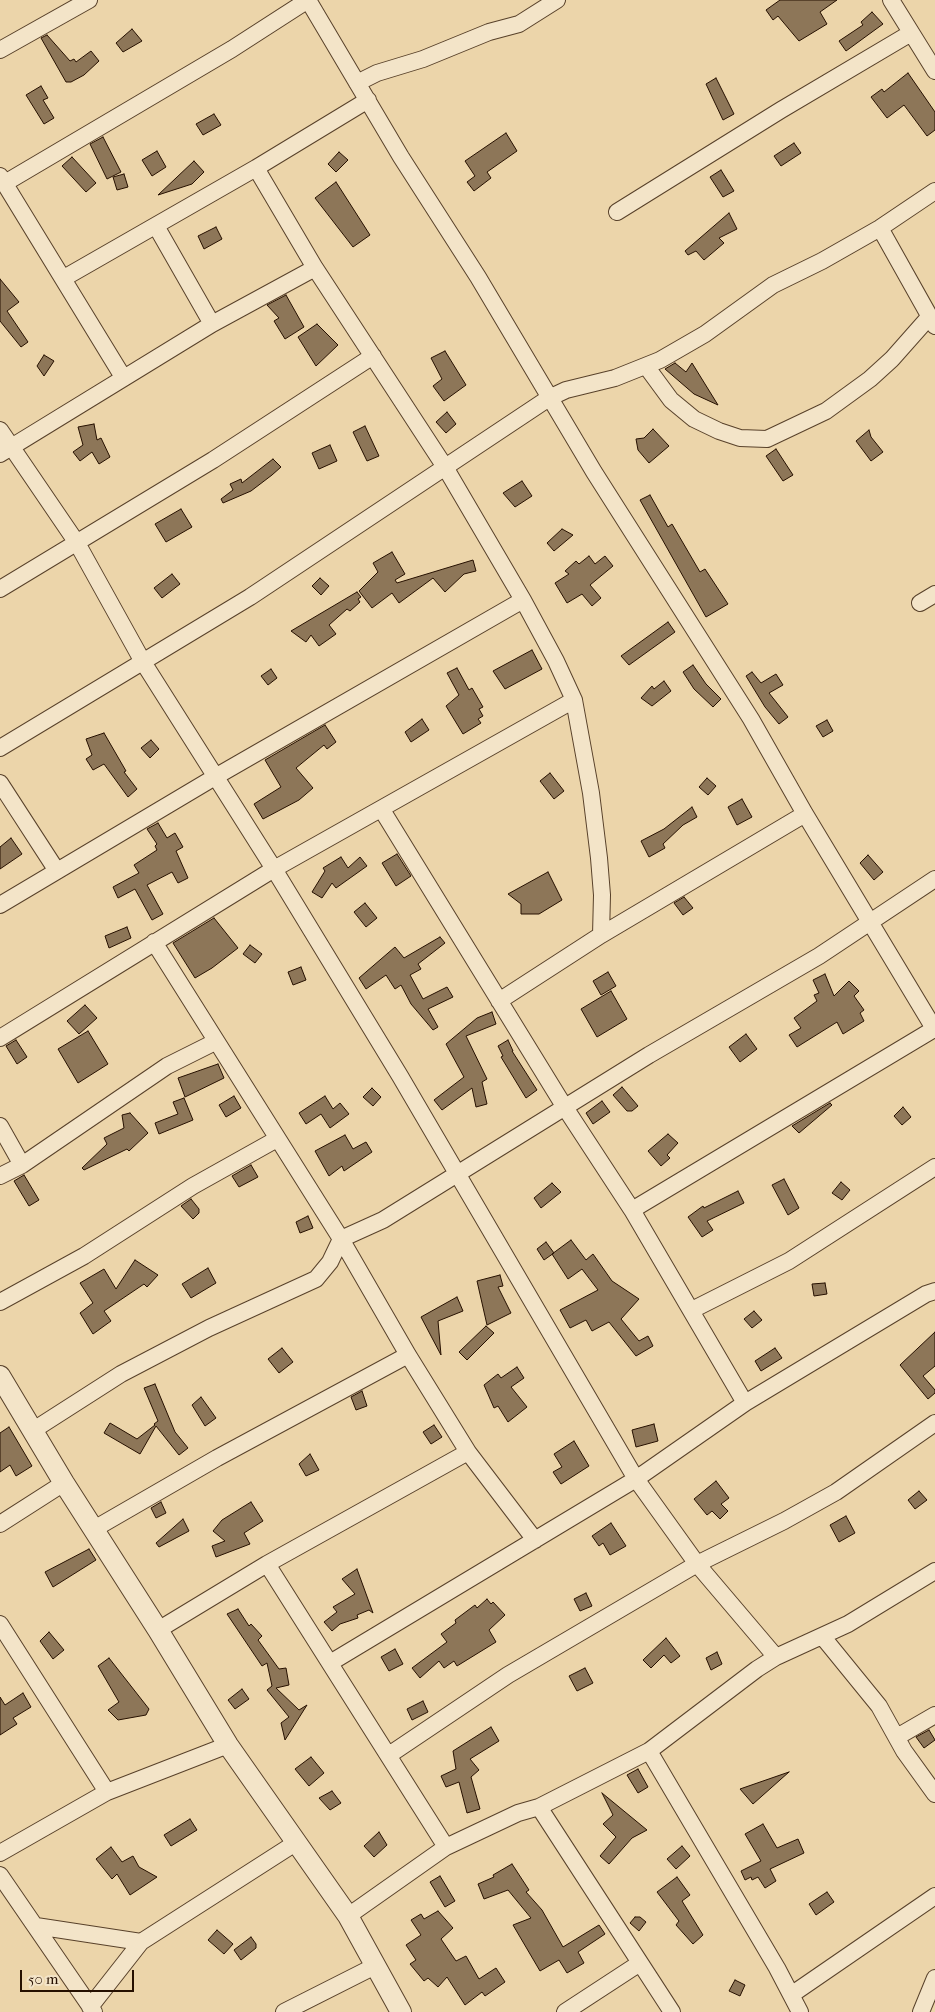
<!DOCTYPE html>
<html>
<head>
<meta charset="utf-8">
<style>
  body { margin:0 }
  #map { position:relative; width:935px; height:2012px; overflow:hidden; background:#ecd5aa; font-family:"IM FELL French Canon",serif }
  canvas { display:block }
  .scale { position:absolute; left:20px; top:1970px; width:114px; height:22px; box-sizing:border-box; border:2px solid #261000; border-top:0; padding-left:6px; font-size:15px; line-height:18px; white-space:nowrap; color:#261000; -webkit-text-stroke:4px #f3e4c8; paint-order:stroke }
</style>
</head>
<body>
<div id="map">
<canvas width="935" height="2012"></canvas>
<div class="scale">50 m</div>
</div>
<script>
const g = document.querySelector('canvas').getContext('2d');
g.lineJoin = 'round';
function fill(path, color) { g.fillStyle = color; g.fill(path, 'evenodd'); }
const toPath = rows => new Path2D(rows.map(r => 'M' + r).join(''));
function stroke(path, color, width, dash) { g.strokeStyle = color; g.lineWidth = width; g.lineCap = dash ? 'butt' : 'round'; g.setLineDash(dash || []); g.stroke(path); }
const building = toPath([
  [780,0,837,0,820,12,827,24,799,41,778,16,773,20,766,10,780,0],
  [872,12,883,24,846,51,839,41,863,25,861,22,872,12],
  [132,29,142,41,123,52,116,43,132,29],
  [47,35,70,61,74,59,76,62,91,51,99,61,84,75,71,82,66,82,41,38,47,35],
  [908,73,935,112,935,130,927,136,904,105,887,118,871,97,882,89,884,92,908,73],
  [716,78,734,114,723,120,706,84,716,78],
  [41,86,48,98,43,100,54,118,44,124,26,95,41,86],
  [214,114,221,125,203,135,196,124,214,114],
  [506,133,517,151,487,172,491,178,474,191,467,182,475,176,465,161,506,133],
  [103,137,121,172,107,179,90,144,103,137],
  [794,143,801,153,781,166,774,156,794,143],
  [157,151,166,167,152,176,142,160,157,151],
  [339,152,348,160,336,172,328,164,339,152],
  [72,157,96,183,86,192,62,166,72,157],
  [194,161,204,172,192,184,158,195,194,161],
  [721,170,734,191,723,197,710,177,721,170],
  [124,174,128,187,117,190,113,177,124,174],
  [336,182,370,235,353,247,315,198,336,182],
  [729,213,737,229,719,238,724,243,704,260,696,251,688,255,685,251,729,213],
  [216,227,222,239,204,249,198,236,216,227],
  [0,279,19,302,7,311,28,342,21,347,0,321,0,279],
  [286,295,304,327,285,339,274,321,279,318,267,305,286,295],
  [317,324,338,345,316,366,298,337,317,324],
  [445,351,466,385,444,401,433,386,442,379,431,358,445,351],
  [44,355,54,361,44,376,37,366,44,355],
  [675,363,686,372,692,363,718,405,694,394,665,369,675,363],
  [447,412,456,424,446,433,436,422,447,412],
  [94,424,97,440,101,438,110,457,99,464,92,452,80,461,73,452,83,445,78,427,94,424],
  [365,426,379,456,367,461,353,432,365,426],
  [653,429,669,446,649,463,638,450,636,439,644,438,653,429],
  [869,430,871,437,883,452,871,461,856,441,869,430],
  [330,445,337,461,319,469,312,453,330,445],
  [776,449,793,475,783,481,766,456,776,449],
  [273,459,281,467,272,475,251,491,223,503,221,499,233,490,230,484,241,479,242,483,273,459],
  [522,481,532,496,515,507,503,493,522,481],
  [650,495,668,527,672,524,700,572,705,569,728,604,706,617,640,500,650,495],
  [181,509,192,527,166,542,155,524,181,509],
  [562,529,573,535,554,551,547,543,562,529],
  [392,552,405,574,395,580,397,583,473,560,476,571,464,574,445,592,433,578,399,603,392,593,372,608,359,591,378,572,373,563,392,552],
  [589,556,595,564,605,556,613,566,590,585,601,598,592,606,582,594,567,603,555,583,569,574,565,571,576,561,579,564,589,556],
  [172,574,180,584,162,598,154,588,172,574],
  [320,578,329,586,321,595,312,586,320,578],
  [357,592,361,597,358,599,360,602,350,611,347,609,329,625,336,634,319,646,311,635,306,642,291,631,357,592],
  [668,622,675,632,629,665,621,656,668,622],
  [532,650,542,669,505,689,493,671,532,650],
  [693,665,706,684,721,699,713,707,694,689,683,672,693,665],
  [457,668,469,690,472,688,483,707,479,709,483,716,478,719,481,723,463,734,446,706,459,695,447,673,457,668],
  [271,669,277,678,268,685,261,676,271,669],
  [752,672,761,683,776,674,783,685,769,693,788,717,779,724,765,707,746,676,752,672],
  [664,681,671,691,652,706,641,698,652,686,654,689,664,681],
  [422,719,429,730,411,742,405,732,422,719],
  [827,720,833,731,823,737,816,726,827,720],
  [325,725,336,742,327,749,324,745,296,768,313,788,299,800,263,819,254,804,281,787,265,760,325,725],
  [104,733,126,771,124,772,137,789,128,797,104,764,93,770,86,759,92,755,86,739,104,733],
  [151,740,159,749,150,758,141,748,151,740],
  [550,773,564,791,554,799,540,781,550,773],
  [707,778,716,786,708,795,699,787,707,778],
  [742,799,752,817,737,825,728,807,742,799],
  [692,807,697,817,683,825,663,844,665,848,649,857,641,841,664,829,692,807],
  [158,823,167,838,175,833,183,847,176,851,188,878,178,883,172,872,147,885,163,914,152,920,135,889,118,898,113,887,139,873,134,865,157,850,155,846,157,844,147,829,158,823],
  [11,838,22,854,0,869,0,847,11,838],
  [397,854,411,876,396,886,382,863,397,854],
  [868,855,883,872,874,880,860,863,868,855],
  [341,857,348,868,360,857,367,866,336,888,332,883,322,898,312,892,325,871,323,868,341,857],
  [548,872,562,900,539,914,521,914,521,904,508,894,548,872],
  [684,897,693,908,683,915,674,903,684,897],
  [365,903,377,918,366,927,354,912,365,903],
  [214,918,238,948,212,968,195,978,173,943,214,918],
  [127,927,131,938,109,948,105,936,127,927],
  [440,937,445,943,418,964,421,969,410,975,423,999,447,987,453,997,428,1009,438,1027,433,1030,411,1004,401,985,395,989,386,975,366,989,359,978,395,947,404,958,440,937],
  [250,945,262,954,255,963,243,954,250,945],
  [301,967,306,980,293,985,288,972,301,967],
  [608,972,616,986,601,995,593,981,608,972],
  [825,974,834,996,849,981,859,991,854,996,864,1010,860,1013,864,1021,843,1034,837,1022,797,1047,789,1035,801,1028,794,1018,817,1001,814,995,819,993,813,980,825,974],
  [611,991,627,1019,597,1037,581,1009,611,991],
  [85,1005,97,1018,79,1034,67,1021,85,1005],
  [492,1012,496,1024,466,1036,487,1079,482,1082,487,1104,476,1107,472,1088,442,1110,434,1100,464,1077,446,1044,477,1018,492,1012],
  [88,1031,108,1064,78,1083,58,1049,88,1031],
  [746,1034,757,1049,740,1062,729,1047,746,1034],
  [16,1040,27,1057,17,1064,6,1046,16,1040],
  [508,1040,513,1051,512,1051,537,1090,526,1098,501,1057,503,1056,498,1046,508,1040],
  [218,1064,224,1078,185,1097,178,1078,218,1064],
  [622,1087,638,1106,632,1111,627,1111,613,1095,622,1087],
  [372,1088,381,1097,373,1106,363,1097,372,1088],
  [234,1096,241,1108,226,1117,219,1105,234,1096],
  [325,1096,333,1109,340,1103,349,1114,330,1128,321,1114,306,1124,299,1113,325,1096],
  [184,1098,193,1120,159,1134,155,1123,178,1114,173,1102,184,1098],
  [602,1101,610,1112,593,1124,586,1113,602,1101],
  [830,1103,832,1105,799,1133,792,1126,830,1103],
  [903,1107,911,1117,902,1125,894,1116,903,1107],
  [130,1113,148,1133,129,1151,127,1149,84,1170,82,1168,107,1144,104,1138,124,1128,122,1115,130,1113],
  [668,1134,678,1143,667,1155,670,1158,661,1166,648,1151,668,1134],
  [345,1135,353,1149,366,1142,372,1152,344,1171,342,1166,329,1176,315,1151,345,1135],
  [251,1165,258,1177,239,1187,232,1176,251,1165],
  [24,1175,39,1200,29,1206,14,1181,24,1175],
  [784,1179,799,1208,788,1215,772,1185,784,1179],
  [841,1182,850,1190,842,1200,832,1193,841,1182],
  [552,1183,561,1192,541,1208,534,1198,552,1183],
  [738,1191,744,1203,707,1221,713,1230,702,1237,688,1217,703,1206,704,1208,738,1191],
  [191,1199,199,1209,199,1213,193,1219,181,1206,191,1199],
  [308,1216,313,1228,300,1233,296,1222,308,1216],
  [571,1240,586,1260,593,1254,612,1281,639,1299,621,1319,639,1341,648,1336,653,1346,636,1356,609,1322,592,1331,586,1320,570,1328,560,1310,598,1290,582,1269,568,1279,552,1254,571,1240],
  [546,1242,554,1253,544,1260,537,1249,546,1242],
  [135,1260,158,1275,147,1287,144,1284,104,1311,111,1321,93,1334,80,1313,93,1303,80,1283,104,1269,116,1289,135,1260],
  [208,1268,216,1283,191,1298,182,1284,208,1268],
  [500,1275,503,1286,498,1287,511,1313,487,1325,477,1281,500,1275],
  [825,1283,827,1294,814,1296,812,1284,825,1283],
  [457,1297,463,1311,438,1321,441,1355,421,1317,457,1297],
  [754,1311,762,1320,752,1328,744,1319,754,1311],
  [486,1326,494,1333,467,1360,459,1352,486,1326],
  [935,1332,935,1366,923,1376,935,1390,935,1393,928,1399,900,1365,935,1332],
  [282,1348,293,1362,279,1373,268,1359,282,1348],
  [775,1348,782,1358,761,1371,755,1361,775,1348],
  [517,1367,524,1378,511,1387,527,1407,508,1422,498,1406,494,1408,484,1385,498,1374,501,1378,517,1367],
  [155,1384,175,1432,188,1448,179,1455,156,1426,140,1454,104,1433,110,1423,137,1439,155,1425,154,1424,158,1421,144,1388,155,1384],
  [362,1391,367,1406,356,1410,351,1397,362,1391],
  [201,1397,216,1418,205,1426,192,1405,201,1397],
  [654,1424,658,1441,636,1447,632,1430,654,1424],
  [434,1425,442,1437,431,1444,423,1432,434,1425],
  [9,1427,32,1466,16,1476,10,1465,0,1472,0,1433,9,1427],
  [574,1441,589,1466,561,1484,553,1472,562,1467,554,1454,574,1441],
  [310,1454,319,1470,306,1476,299,1464,310,1454],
  [716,1481,729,1498,721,1504,728,1511,720,1519,712,1511,707,1515,694,1499,716,1481],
  [919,1491,927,1500,915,1509,908,1500,919,1491],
  [161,1502,166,1513,156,1518,151,1508,161,1502],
  [251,1502,263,1521,244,1533,250,1544,216,1557,212,1546,225,1541,213,1531,222,1520,251,1502],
  [846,1516,855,1533,839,1542,830,1525,846,1516],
  [183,1519,189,1531,159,1547,156,1543,183,1519],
  [611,1523,626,1546,610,1555,603,1543,599,1546,592,1536,611,1523],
  [89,1549,96,1560,53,1587,45,1572,89,1549],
  [357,1569,373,1613,369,1610,357,1615,358,1618,340,1624,332,1631,324,1622,337,1612,333,1607,355,1594,342,1579,357,1569],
  [586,1593,592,1606,580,1611,574,1599,586,1593],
  [487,1599,491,1604,493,1602,505,1615,489,1630,496,1642,457,1666,454,1661,444,1668,439,1661,420,1678,412,1668,447,1642,441,1634,456,1623,455,1620,475,1605,477,1608,487,1599],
  [238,1609,249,1626,251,1624,262,1636,258,1640,279,1669,286,1668,289,1685,276,1688,299,1710,307,1705,285,1740,281,1723,289,1717,267,1690,272,1686,267,1663,262,1666,227,1614,238,1609],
  [49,1632,64,1650,53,1659,40,1641,49,1632],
  [666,1638,680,1656,671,1663,664,1655,651,1668,643,1660,666,1638],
  [395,1649,403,1664,389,1671,381,1657,395,1649],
  [717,1652,722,1664,711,1670,706,1658,717,1652],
  [109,1658,149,1709,146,1715,118,1720,108,1710,119,1702,98,1666,109,1658],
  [585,1668,593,1683,577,1691,569,1676,585,1668],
  [242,1689,249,1699,235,1709,228,1700,242,1689],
  [23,1693,31,1707,13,1718,17,1724,0,1735,0,1697,5,1705,23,1693],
  [423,1701,428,1712,412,1720,407,1709,423,1701],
  [491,1727,499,1741,470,1759,479,1770,471,1777,480,1809,467,1813,459,1782,446,1787,441,1776,456,1769,453,1751,491,1727],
  [929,1730,935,1740,924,1748,916,1737,929,1730],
  [311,1757,324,1773,309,1786,295,1769,311,1757],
  [638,1769,648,1787,638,1793,627,1775,638,1769],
  [789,1772,753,1804,740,1789,789,1772],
  [332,1791,341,1803,330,1810,319,1798,332,1791],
  [602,1793,647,1830,632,1838,609,1864,600,1856,616,1837,603,1824,613,1815,602,1793],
  [190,1819,197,1830,171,1846,164,1835,190,1819],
  [763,1824,777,1848,798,1839,804,1853,770,1869,776,1881,765,1888,758,1877,752,1880,751,1877,745,1880,741,1871,761,1861,745,1834,763,1824],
  [379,1832,387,1845,374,1857,364,1846,379,1832],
  [682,1846,690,1856,676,1869,667,1859,682,1846],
  [111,1847,122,1862,133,1856,139,1867,157,1877,130,1895,117,1874,112,1879,96,1859,111,1847],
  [512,1864,529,1890,526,1892,542,1910,563,1947,599,1925,605,1934,578,1952,584,1963,567,1973,559,1960,540,1971,513,1925,531,1918,508,1890,484,1899,478,1884,494,1877,493,1875,512,1864],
  [440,1876,455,1901,445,1907,430,1882,440,1876],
  [677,1877,690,1895,682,1901,703,1935,693,1944,676,1925,679,1921,657,1892,677,1877],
  [827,1892,834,1902,816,1915,809,1904,827,1892],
  [438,1911,453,1928,441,1939,456,1961,466,1956,479,1979,496,1968,505,1982,485,1996,482,1992,465,2005,447,1977,438,1987,428,1978,424,1981,410,1964,416,1960,406,1945,421,1935,411,1920,421,1914,424,1919,438,1911],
  [635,1917,640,1917,646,1922,639,1931,630,1923,635,1917],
  [217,1930,233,1944,224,1954,208,1940,217,1930],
  [251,1937,256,1944,256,1948,241,1960,234,1950,251,1937],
  [735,1980,745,1985,740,1996,729,1991,735,1980]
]);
fill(building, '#8d7658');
stroke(building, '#261000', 1);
const minor = toPath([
  [891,0,935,71],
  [0,50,89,0],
  [357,83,377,73,423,59,489,32,519,24,557,0],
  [256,168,315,268,445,467,523,600,556,661,574,700,591,793,599,858,602,895,601,935],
  [0,176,123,377],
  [5,183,232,49,308,0,401,157,478,277,594,472,751,719,805,814,935,1030],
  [617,212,781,110,911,33],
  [156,226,212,324],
  [880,228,935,326],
  [64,278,256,168,368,100],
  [646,366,671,400,694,419,719,431,740,438,767,439,826,411,870,379,892,359,930,316],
  [0,430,77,543,143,662,274,869,400,1076,636,1479,697,1564,776,1657],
  [0,454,212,324,315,268],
  [0,589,213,460,373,356],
  [920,603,935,594],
  [0,748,250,597,549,398,566,390,615,378,660,360,705,334,773,285,822,261,880,228,935,191],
  [0,783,57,871],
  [382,810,564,1106,632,1210,745,1403],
  [0,905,215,777,523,600],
  [154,942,341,1239,408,1355,468,1452],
  [499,1001,601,935,805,814],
  [0,1038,274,869,574,700],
  [0,1126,22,1165],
  [0,1176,22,1165,167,1066,215,1042],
  [632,1210,934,1029],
  [0,1302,84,1256,193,1186,277,1139],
  [692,1310,789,1261,935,1167],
  [32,1431,121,1374,209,1328,316,1279,330,1262,341,1239,383,1220,649,1055,819,956,935,879],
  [0,1524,64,1483],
  [94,1529,217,1458,408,1355],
  [267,1564,446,1847],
  [0,1624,107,1792],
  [158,1630,267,1564,468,1452,535,1540],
  [822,1636,879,1706,904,1751,935,1794],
  [330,1663,636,1479,745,1403,926,1294,935,1291],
  [897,1737,935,1715],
  [649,1751,777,1968,800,2012],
  [389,1755,508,1675,697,1564,784,1521,836,1492,935,1423],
  [539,1807,672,2012],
  [0,1853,107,1792,228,1745],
  [0,1875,94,2012],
  [348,1916,446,1847,518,1813,539,1807,649,1751,757,1669,776,1657,848,1624,935,1571],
  [36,1926,141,1942],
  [791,1995,935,1896],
  [90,2007,141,1942,297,1842],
  [284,2012,375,1966],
  [565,2012,640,1963],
  [921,2012,935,1978]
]);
const tertiary = toPath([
  [0,1376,64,1483,158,1630,228,1745,348,1916,401,2012]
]);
stroke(minor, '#58412a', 18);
stroke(tertiary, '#58412a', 22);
stroke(minor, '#f3e4c8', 16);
stroke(tertiary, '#f3e4c8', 20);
</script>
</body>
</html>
